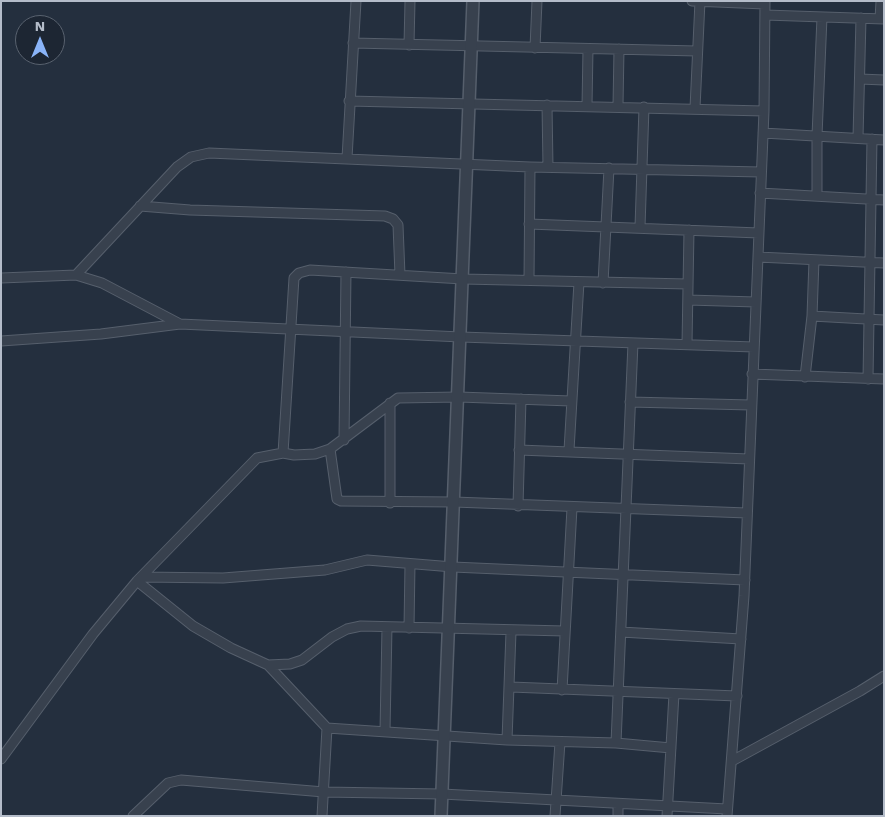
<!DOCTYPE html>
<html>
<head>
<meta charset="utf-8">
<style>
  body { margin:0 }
  #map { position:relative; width:885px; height:817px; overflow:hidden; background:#242f3e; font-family:"Work Sans",sans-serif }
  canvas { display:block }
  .frame { position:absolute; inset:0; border:2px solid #b4bcc9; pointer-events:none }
  .north { position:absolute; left:15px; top:15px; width:50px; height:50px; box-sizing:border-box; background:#1d2633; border:1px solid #59626f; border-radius:50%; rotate:0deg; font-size:14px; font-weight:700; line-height:20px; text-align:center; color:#b4bcc9 }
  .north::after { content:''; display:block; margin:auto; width:18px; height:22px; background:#8ab4f8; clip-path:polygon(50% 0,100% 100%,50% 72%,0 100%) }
</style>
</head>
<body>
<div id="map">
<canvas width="885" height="817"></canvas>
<div class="frame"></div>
<div class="north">N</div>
</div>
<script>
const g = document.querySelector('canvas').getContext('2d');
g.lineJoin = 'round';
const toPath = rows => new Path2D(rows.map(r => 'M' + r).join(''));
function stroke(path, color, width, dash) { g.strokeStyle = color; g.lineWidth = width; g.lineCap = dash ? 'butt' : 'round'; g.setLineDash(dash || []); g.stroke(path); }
const minor = toPath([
  [692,1,765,4],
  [765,15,884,19],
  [880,19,881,1],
  [353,43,697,51],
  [409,45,410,1],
  [535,48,537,1],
  [860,79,884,80],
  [349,101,764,111],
  [547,105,548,167],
  [587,106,588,49],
  [618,106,619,49],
  [695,108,700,1],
  [763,133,884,140],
  [858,138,861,18],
  [347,158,356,1],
  [760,193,884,200],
  [817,196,817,136,822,17],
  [140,206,190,210,385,216,393,219,398,225,400,275],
  [529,224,759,233],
  [640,227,644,107],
  [758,257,884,263],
  [76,275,177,167,191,157,209,153,530,167,761,172],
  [1,278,76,275,102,283,180,324,461,337,754,347],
  [529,280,530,167],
  [603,283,609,168],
  [688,300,756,302],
  [812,316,884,320],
  [1,341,101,334,180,324],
  [687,344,689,230],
  [752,374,884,379],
  [805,377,812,316,814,260],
  [868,379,872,139],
  [630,402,751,405],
  [390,403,390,503],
  [344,440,346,272],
  [330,449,337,499,341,501,454,502,747,513],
  [519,450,749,459],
  [569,450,579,282],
  [283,453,294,278,299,273,310,270,463,279,688,284],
  [518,506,521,399],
  [142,577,223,578,325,570,367,560,453,567,745,580],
  [137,581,193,626,231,648,268,665,327,728,507,740,616,743,671,748],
  [409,628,410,564],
  [621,632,741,639],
  [268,665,290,664,302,660,332,637,347,629,361,626,565,631],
  [511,687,737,696],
  [562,690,572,508],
  [385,731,387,627],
  [507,740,511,632],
  [616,743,633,343],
  [1,759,93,634,137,581,257,458,283,453,294,455,315,454,330,449,398,398,459,397,571,401],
  [732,761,860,691,884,676],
  [133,816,168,783,181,780,324,792,442,794,727,809],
  [322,816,327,728],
  [555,816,560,742],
  [618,816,618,804],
  [667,816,674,694],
  [727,816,744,596,764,111,765,1]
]);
const tertiary = toPath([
  [441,816,473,1]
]);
stroke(minor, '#565f6c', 11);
stroke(tertiary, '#565f6c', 14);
stroke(minor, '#38414e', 9);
stroke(tertiary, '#38414e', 11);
</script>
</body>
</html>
